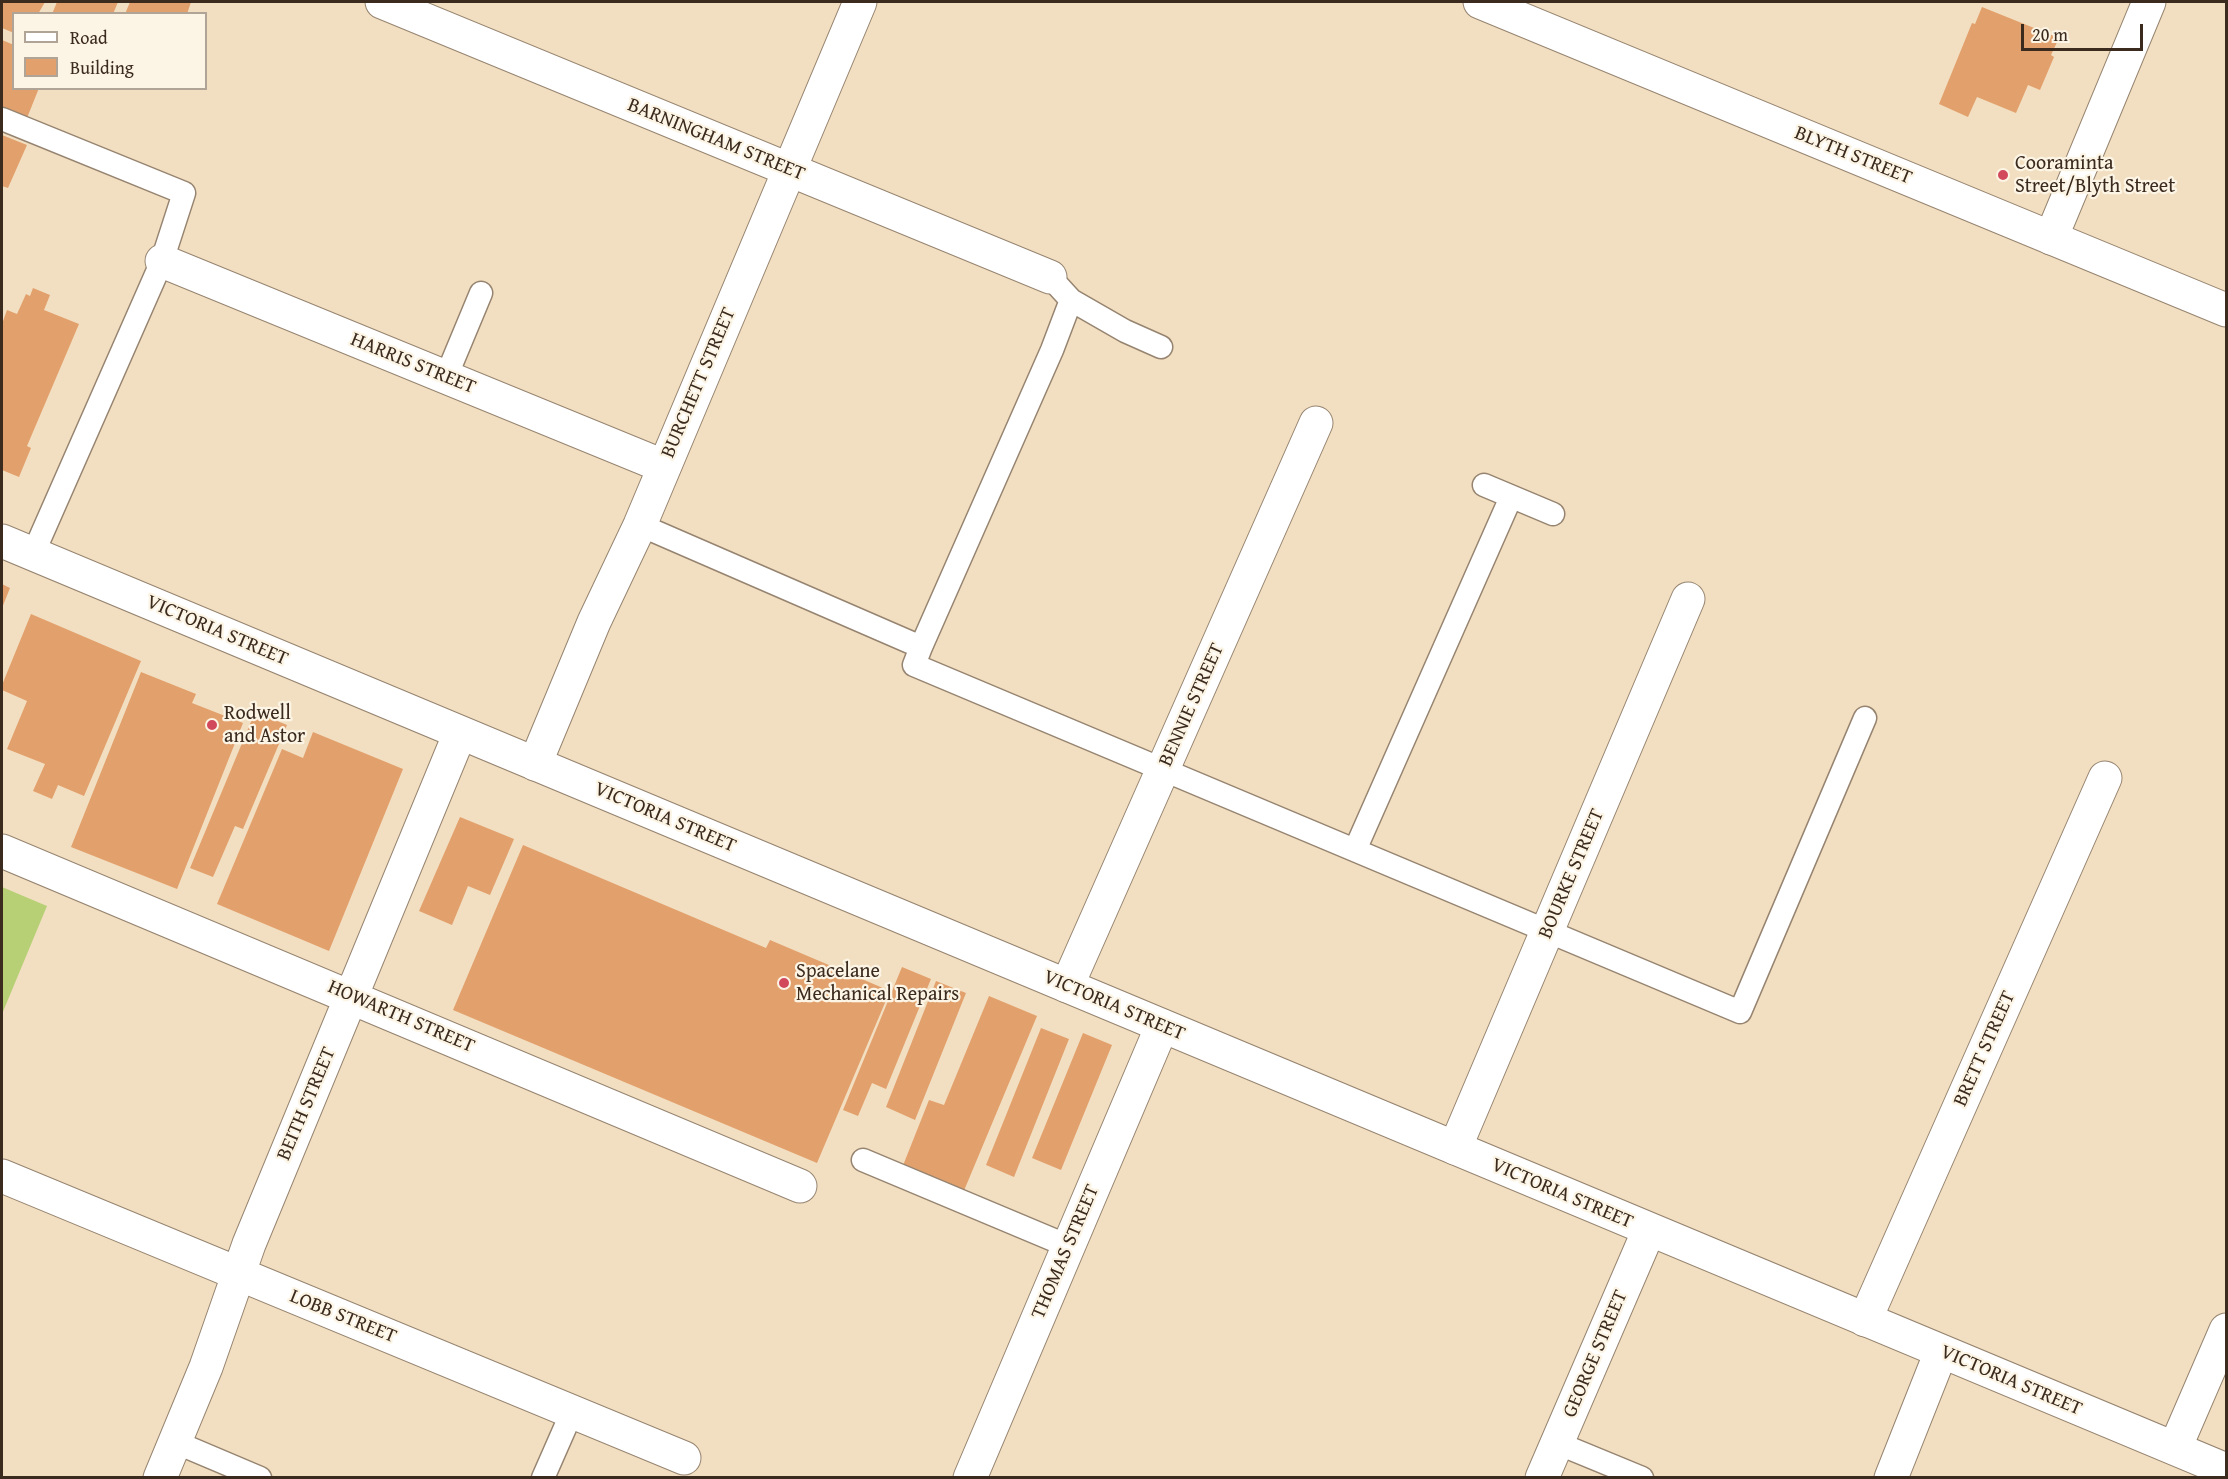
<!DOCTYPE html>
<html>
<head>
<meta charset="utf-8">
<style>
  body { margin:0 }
  #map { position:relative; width:2228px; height:1479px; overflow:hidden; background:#f2dfc1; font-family:"Gentium Book Plus",serif }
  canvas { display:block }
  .frame { position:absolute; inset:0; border:3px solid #3b2a1e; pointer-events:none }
  .legend { position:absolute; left:12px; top:12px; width:195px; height:78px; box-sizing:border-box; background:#fcf5e5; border:2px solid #afa495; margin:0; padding:8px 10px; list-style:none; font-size:18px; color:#3b2a1e }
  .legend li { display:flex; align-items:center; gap:12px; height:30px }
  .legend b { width:30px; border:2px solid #afa495 }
  .scale { position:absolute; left:2021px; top:24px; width:122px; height:27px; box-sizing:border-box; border:3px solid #3b2a1e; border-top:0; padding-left:8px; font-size:18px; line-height:21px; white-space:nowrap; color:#3b2a1e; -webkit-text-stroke:4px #fcf5e5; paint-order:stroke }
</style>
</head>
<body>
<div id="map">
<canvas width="2228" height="1479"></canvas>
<div class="frame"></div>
<ul class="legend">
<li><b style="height:8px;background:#fff"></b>Road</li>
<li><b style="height:16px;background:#e2a06c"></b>Building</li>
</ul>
<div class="scale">20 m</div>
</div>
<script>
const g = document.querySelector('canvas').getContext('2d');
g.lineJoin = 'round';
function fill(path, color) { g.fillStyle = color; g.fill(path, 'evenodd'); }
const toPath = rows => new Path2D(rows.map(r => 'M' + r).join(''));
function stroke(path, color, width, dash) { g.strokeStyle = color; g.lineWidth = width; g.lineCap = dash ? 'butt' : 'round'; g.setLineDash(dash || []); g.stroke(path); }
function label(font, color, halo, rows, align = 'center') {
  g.font = font + ' "Gentium Book Plus",serif'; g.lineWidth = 4.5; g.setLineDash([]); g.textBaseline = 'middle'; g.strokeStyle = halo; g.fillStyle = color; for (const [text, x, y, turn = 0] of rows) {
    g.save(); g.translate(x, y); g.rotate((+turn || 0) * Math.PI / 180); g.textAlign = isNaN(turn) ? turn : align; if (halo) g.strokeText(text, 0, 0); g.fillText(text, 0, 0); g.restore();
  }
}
fill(toPath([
  [2,887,47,906,2,1014]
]), '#b7d075');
fill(toPath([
  [2,2,45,2,38,14,14,14,14,33,2,28],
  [57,2,118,2,113,14,52,14],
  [130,2,191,2,187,14,125,14],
  [1982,7,2059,38,2051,55,2054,57,2040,90,2028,85,2016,113,1977,97,1968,117,1939,104,1972,23,1975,24],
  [2,40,14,45,14,88,39,88,27,118,2,107],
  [2,135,27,145,8,188,2,186],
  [33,288,50,295,44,310,79,324,27,446,31,448,19,477,2,470,2,324,7,310,17,314,26,294,30,296],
  [2,584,10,588,2,608],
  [31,614,141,661,84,796,58,785,52,799,33,791,45,764,7,749,27,701,2,690,2,685],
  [141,672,196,694,192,703,243,723,177,889,71,847],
  [255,712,287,725,243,829,235,826,213,877,190,868],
  [313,732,403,769,329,951,217,904,282,749,303,758],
  [460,817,514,839,490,895,468,886,452,925,419,911],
  [523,845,766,948,770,940,890,991,817,1163,453,1010],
  [902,967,931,979,886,1089,872,1083,858,1116,843,1110],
  [936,981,966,993,915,1120,886,1107],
  [989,996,1037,1016,963,1193,902,1168,929,1100,944,1105],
  [1041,1028,1069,1039,1014,1177,986,1165],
  [1083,1033,1112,1045,1061,1170,1032,1158]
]), '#e2a06c');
const lane = toPath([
  [2,119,184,193,162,261,33,554],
  [1071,300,1125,331,1161,347],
  [446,377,481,293],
  [1484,485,1553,514],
  [640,525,921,647,1052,350,1071,300,1050,277],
  [921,647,914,665,1740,1012,1865,718],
  [1355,850,1511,497],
  [863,1160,1068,1246],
  [175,1442,260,1478],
  [1557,1443,1642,1478],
  [543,1478,572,1412]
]);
const street = toPath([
  [382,2,1050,277],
  [2051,238,2149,2],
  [162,261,663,466],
  [535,764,594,622,640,525,860,2],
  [2,851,800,1186],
  [1067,986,1316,423],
  [1455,1148,1688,599],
  [2,1176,684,1458],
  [1865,1320,2105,778],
  [2175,1448,2226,1330],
  [160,1478,206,1367,249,1244,460,733],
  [970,1478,1162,1026],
  [1542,1478,1649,1230],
  [1891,1478,1941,1352]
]);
const secondary = toPath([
  [1480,2,2226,310],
  [2,541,2226,1470]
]);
stroke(lane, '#968470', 25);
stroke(street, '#968470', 35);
stroke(secondary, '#968470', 35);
stroke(lane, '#fff', 22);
stroke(street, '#fff', 33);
stroke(secondary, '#fff', 33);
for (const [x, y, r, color] of [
  [2003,175,6,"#d1495b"],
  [212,725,6,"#d1495b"],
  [784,983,6,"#d1495b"]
]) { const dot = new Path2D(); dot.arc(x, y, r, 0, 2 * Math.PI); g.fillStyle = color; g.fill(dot); stroke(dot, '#fcf5e5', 2); }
label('20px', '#3b2a1e', '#fcf5e5', [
  ["BARNINGHAM STREET",716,140,22],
  ["BLYTH STREET",1853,156,22],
  ["HARRIS STREET",413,364,22],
  ["BURCHETT STREET",699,383,-67],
  ["VICTORIA STREET",217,631,23],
  ["BENNIE STREET",1192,705,-66],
  ["VICTORIA STREET",665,818,23],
  ["BOURKE STREET",1572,874,-67],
  ["VICTORIA STREET",1114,1006,23],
  ["HOWARTH STREET",401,1017,23],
  ["BRETT STREET",1985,1049,-66],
  ["BEITH STREET",307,1104,-67],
  ["VICTORIA STREET",1562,1194,23],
  ["THOMAS STREET",1066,1252,-67],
  ["LOBB STREET",343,1317,22],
  ["GEORGE STREET",1596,1354,-67],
  ["VICTORIA STREET",2011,1381,23]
]);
label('20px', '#3b2a1e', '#fcf5e5', [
  ["Cooraminta",2015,164],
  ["Street/Blyth Street",2015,187],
  ["Rodwell",224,714],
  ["and Astor",224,737],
  ["Spacelane",796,972],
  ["Mechanical Repairs",796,995]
], 'left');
</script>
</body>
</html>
